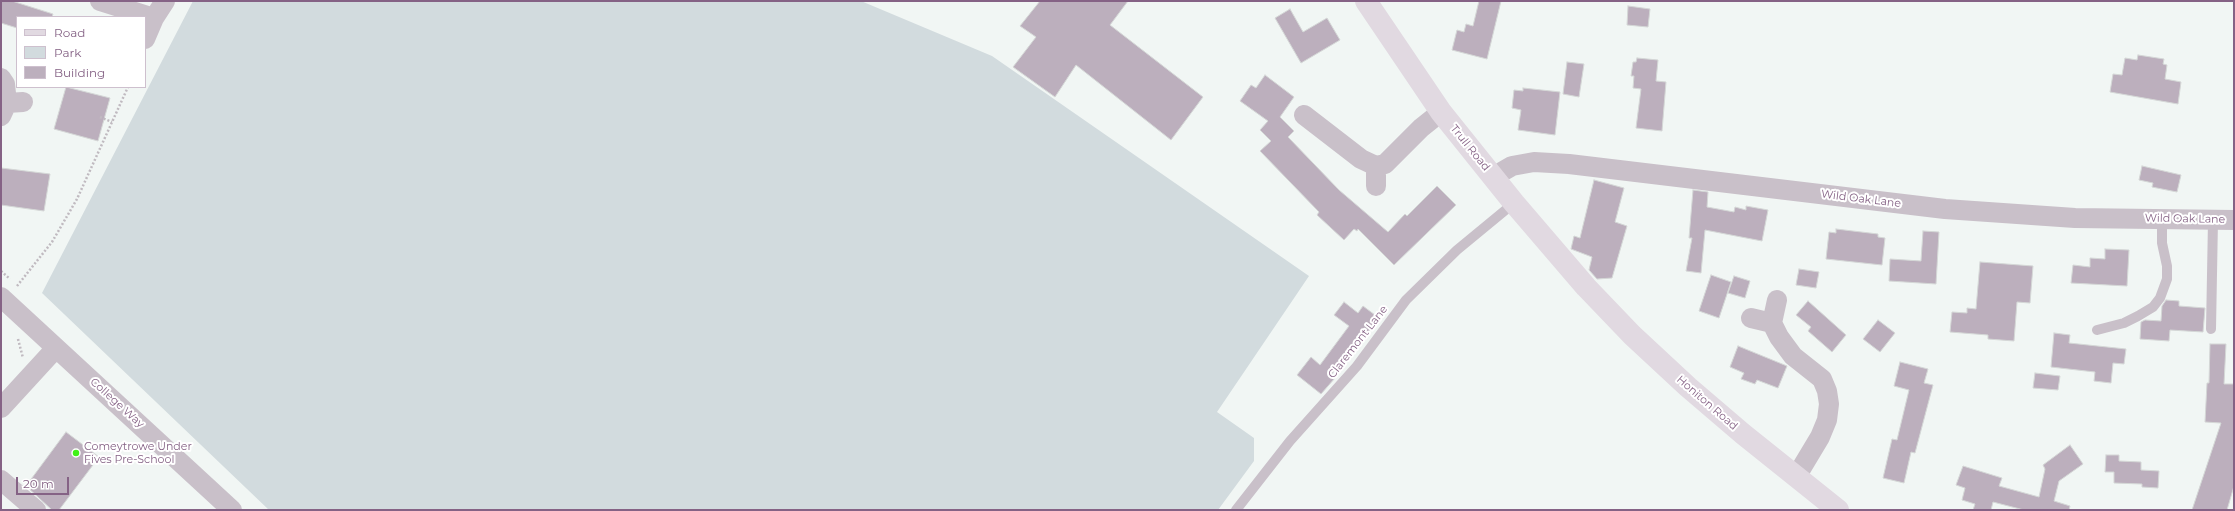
<!DOCTYPE html>
<html>
<head>
<meta charset="utf-8">
<style>
  body { margin:0 }
  #map { position:relative; width:2235px; height:511px; overflow:hidden; background:#f1f6f4; font-family:Montserrat,sans-serif }
  canvas { display:block }
  .frame { position:absolute; inset:0; border:2px solid #856285; pointer-events:none }
  .legend { position:absolute; left:16px; top:16px; width:130px; height:72px; box-sizing:border-box; background:#fff; border:1px solid #cec0ce; margin:0; padding:5px 7px; list-style:none; font-size:12px; color:#856285 }
  .legend li { display:flex; align-items:center; gap:8px; height:20px }
  .legend b { width:20px; border:1px solid #cec0ce }
  .scale { position:absolute; left:16px; top:477px; width:53px; height:18px; box-sizing:border-box; border:2px solid #856285; border-top:0; padding-left:5px; font-size:12px; line-height:14px; white-space:nowrap; color:#856285; -webkit-text-stroke:3px #fff; paint-order:stroke }
</style>
</head>
<body>
<div id="map">
<canvas width="2235" height="511"></canvas>
<div class="frame"></div>
<ul class="legend">
<li><b style="height:5px;background:#e1d9e1"></b>Road</li>
<li><b style="height:11px;background:#d2dbde"></b>Park</li>
<li><b style="height:11px;background:#bcafbd"></b>Building</li>
</ul>
<div class="scale">20 m</div>
</div>
<script>
const g = document.querySelector('canvas').getContext('2d');
g.lineJoin = 'round';
function fill(path, color) { g.fillStyle = color; g.fill(path, 'evenodd'); }
const toPath = rows => new Path2D(rows.map(r => 'M' + r).join(''));
function stroke(path, color, width, dash) { g.strokeStyle = color; g.lineWidth = width; g.lineCap = dash ? 'butt' : 'round'; g.setLineDash(dash || []); g.stroke(path); }
function label(font, color, halo, rows, align = 'center') {
  g.font = font + ' Montserrat,sans-serif'; g.lineWidth = 4; g.setLineDash([]); g.textBaseline = 'middle'; g.strokeStyle = halo; g.fillStyle = color; for (const [text, x, y, turn = 0] of rows) {
    g.save(); g.translate(x, y); g.rotate((+turn || 0) * Math.PI / 180); g.textAlign = isNaN(turn) ? turn : align; if (halo) g.strokeText(text, 0, 0); g.fillText(text, 0, 0); g.restore();
  }
}
fill(toPath([
  [193,1,861,1,992,56,1309,276,1217,412,1254,438,1254,461,1218,510,269,510,42,293]
]), '#d2dbde');
const building = toPath([
  [1,1,12,1,53,14,52,17,17,17,17,28,1,23,1,1],
  [1040,1,1128,1,1110,25,1203,97,1171,140,1076,65,1055,97,1013,67,1036,37,1020,26,1040,1],
  [1479,1,1501,1,1487,59,1452,50,1457,30,1464,32,1466,24,1473,26,1479,1],
  [1628,6,1650,9,1648,27,1627,25,1628,6],
  [1290,9,1303,32,1327,18,1340,40,1301,63,1275,18,1290,9],
  [2138,55,2164,59,2163,64,2167,65,2165,79,2181,82,2178,104,2110,92,2113,74,2122,75,2125,58,2137,60,2138,55],
  [1637,58,1658,60,1656,81,1666,82,1662,131,1636,128,1641,89,1633,88,1634,76,1631,76,1633,62,1636,62,1637,58],
  [1567,62,1584,64,1579,97,1563,94,1567,62],
  [1265,75,1294,97,1280,117,1294,131,1288,137,1339,190,1388,232,1405,214,1407,216,1437,186,1456,205,1394,265,1358,229,1357,231,1354,229,1344,240,1317,215,1319,212,1260,151,1271,141,1260,130,1268,121,1240,101,1251,85,1256,88,1265,75],
  [66,87,110,98,98,141,54,129,66,87],
  [1523,88,1560,92,1555,135,1518,130,1521,110,1512,108,1514,90,1523,91,1523,88],
  [2142,166,2181,175,2177,192,2152,187,2153,183,2139,180,2142,166],
  [1,168,50,174,44,211,1,205,1,168],
  [1594,180,1624,188,1615,222,1627,226,1612,278,1597,279,1589,270,1592,257,1571,249,1574,236,1580,238,1594,180],
  [1693,190,1708,192,1707,207,1734,212,1735,207,1746,210,1746,206,1768,210,1762,241,1705,230,1701,273,1686,271,1692,238,1689,238,1693,190],
  [1836,229,1878,234,1878,237,1885,238,1882,265,1826,259,1829,232,1836,233,1836,229],
  [1923,231,1939,232,1936,284,1889,281,1890,259,1921,261,1923,231],
  [2105,249,2129,250,2127,286,2071,283,2073,265,2090,267,2090,258,2105,259,2105,249],
  [1980,262,2033,266,2030,303,2017,302,2014,341,1988,339,1988,335,1950,332,1952,312,1967,313,1967,308,1976,309,1980,262],
  [1799,269,1819,272,1816,288,1796,285,1799,269],
  [1711,275,1731,282,1719,318,1699,311,1711,275],
  [1734,276,1750,281,1745,298,1728,293,1734,276],
  [2166,300,2179,301,2179,306,2205,308,2203,332,2170,330,2169,341,2140,339,2141,322,2145,320,2161,321,2162,306,2166,300],
  [1808,301,1846,335,1832,352,1808,331,1811,327,1796,315,1808,301],
  [1344,302,1358,313,1363,306,1379,318,1352,353,1350,351,1331,375,1335,378,1321,394,1297,375,1311,357,1320,365,1349,326,1334,315,1344,302],
  [1878,320,1895,333,1880,352,1863,339,1878,320],
  [2054,333,2070,335,2069,343,2126,349,2124,364,2113,363,2111,383,2094,381,2095,372,2051,367,2054,333],
  [2210,344,2226,344,2224,384,2234,384,2234,486,2227,510,2192,510,2221,423,2205,422,2207,383,2209,383,2210,344],
  [1738,346,1787,366,1778,388,1757,380,1755,384,1741,379,1744,373,1730,367,1738,346],
  [1900,362,1928,369,1924,383,1933,385,1915,453,1911,452,1904,483,1883,478,1892,439,1897,440,1909,390,1894,386,1900,362],
  [2035,373,2060,376,2058,390,2033,388,2035,373],
  [66,432,99,457,59,510,52,510,26,486,66,432],
  [2070,445,2083,464,2059,481,2054,501,2070,506,2069,510,2024,510,1993,502,1991,510,1973,510,1975,504,1962,500,1965,488,1956,485,1963,466,2002,478,1999,486,2039,497,2045,469,2043,465,2070,445],
  [2106,455,2119,455,2119,461,2141,462,2141,470,2159,471,2158,488,2142,487,2142,484,2114,483,2114,472,2105,472,2106,455]
]);
fill(building, '#bcafbd');
stroke(building, '#d4d7d6', 1);
stroke(toPath([
  [100,117,112,122],
  [1,271,10,279],
  [17,286,52,242,77,199,128,87],
  [18,339,23,358]
]), '#c0bac0', 2.5, [2, 2]);
stroke(toPath([
  [2211,329,2213,220],
  [2097,330,2124,323,2138,316,2153,307,2160,298,2167,279,2167,266,2162,243,2162,219],
  [1236,510,1290,441,1357,366,1406,300,1457,250,1514,203]
]), '#c9c0c9', 10);
stroke(toPath([
  [100,1,154,18,165,1],
  [145,39,154,18],
  [1,78,5,84,7,103,1,116],
  [7,103,23,102],
  [1304,115,1361,159,1376,166,1385,164,1421,128,1441,112],
  [1376,166,1376,186],
  [1493,177,1512,166,1534,162,1569,164,1945,209,2075,218,2234,220],
  [1,297,232,510],
  [1751,318,1772,323,1779,337,1793,356,1822,379,1827,391,1829,404,1827,420,1820,437,1796,477],
  [1772,323,1777,300],
  [1,408,56,348],
  [1,480,36,510]
]), '#c9c0c9', 20);
stroke(toPath([
  [1366,1,1441,112,1514,203,1586,287,1632,335,1688,387,1743,434,1838,510]
]), '#e1d9e1', 22);
for (const [x, y, r, color] of [
  [76,453,4,"#40f116"]
]) { const dot = new Path2D(); dot.arc(x, y, r, 0, 2 * Math.PI); g.fillStyle = color; g.fill(dot); stroke(dot, '#fff', 1.5); }
label('11px', '#856285', '#fff', [
  ["Trull Road",1470,148,51],
  ["Wild Oak Lane",1861,199,7],
  ["Wild Oak Lane",2185,219,1],
  ["Claremont Lane",1358,342,-52],
  ["College Way",117,403,42],
  ["Honiton Road",1707,403,41]
]);
label('11px', '#856285', '#fff', [
  ["Comeytrowe Under",84,447],
  ["Fives Pre-School",84,460]
], 'left');
</script>
</body>
</html>
